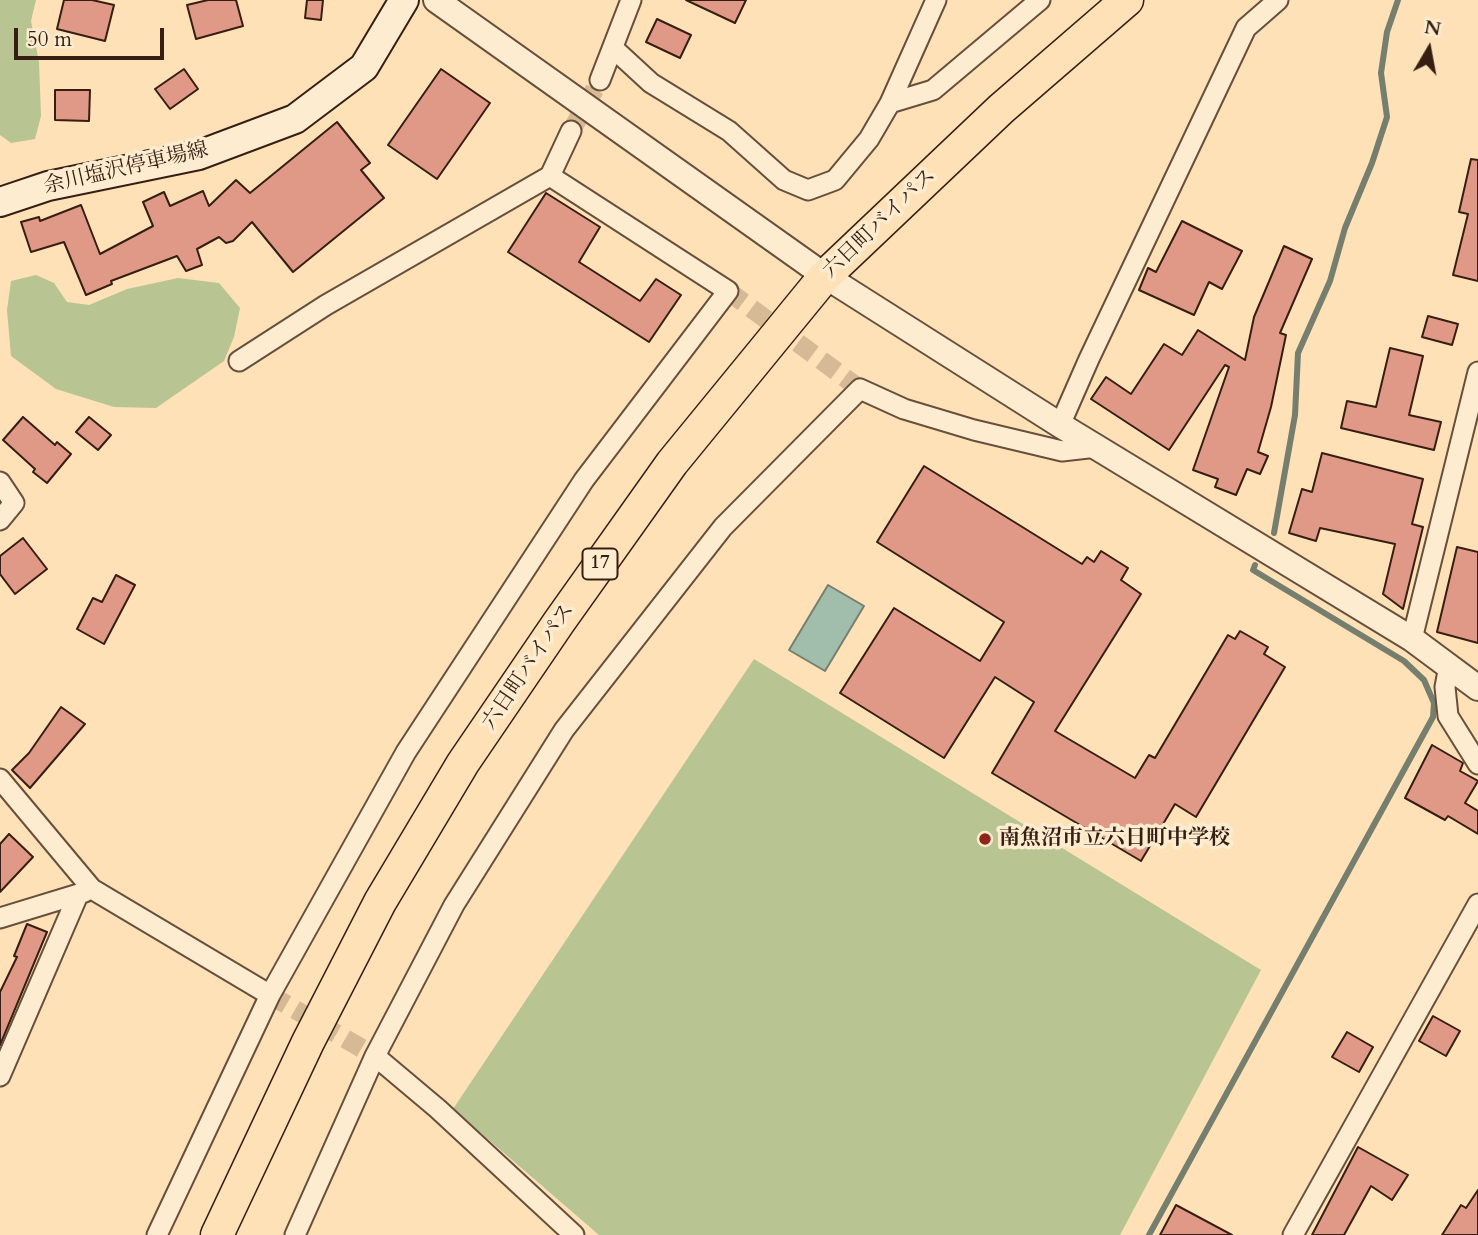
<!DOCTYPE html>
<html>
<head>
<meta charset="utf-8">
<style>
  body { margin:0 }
  #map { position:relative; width:1478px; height:1235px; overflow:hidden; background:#fee1b7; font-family:Cardo,serif }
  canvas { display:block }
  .north { position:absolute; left:1394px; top:14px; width:70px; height:70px; -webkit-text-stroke:5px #feecd0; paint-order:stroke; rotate:10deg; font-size:19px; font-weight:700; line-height:28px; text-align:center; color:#361e12 }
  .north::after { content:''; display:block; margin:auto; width:24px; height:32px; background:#361e12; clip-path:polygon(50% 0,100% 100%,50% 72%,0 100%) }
  .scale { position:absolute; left:14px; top:28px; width:150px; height:32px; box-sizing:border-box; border:4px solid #361e12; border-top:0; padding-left:9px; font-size:21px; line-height:24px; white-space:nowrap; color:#361e12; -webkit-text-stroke:5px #feecd0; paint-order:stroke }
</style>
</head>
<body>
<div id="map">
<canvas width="1478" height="1235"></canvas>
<div class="north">N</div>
<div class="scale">50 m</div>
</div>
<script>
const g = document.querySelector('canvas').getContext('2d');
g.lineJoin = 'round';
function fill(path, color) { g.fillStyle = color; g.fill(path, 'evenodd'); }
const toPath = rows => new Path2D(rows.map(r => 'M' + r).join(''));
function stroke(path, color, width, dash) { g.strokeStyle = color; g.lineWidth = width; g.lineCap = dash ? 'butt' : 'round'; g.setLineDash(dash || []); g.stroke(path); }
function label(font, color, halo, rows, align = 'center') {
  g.font = font + ' Cardo,"Noto Serif JP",serif'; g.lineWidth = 7; g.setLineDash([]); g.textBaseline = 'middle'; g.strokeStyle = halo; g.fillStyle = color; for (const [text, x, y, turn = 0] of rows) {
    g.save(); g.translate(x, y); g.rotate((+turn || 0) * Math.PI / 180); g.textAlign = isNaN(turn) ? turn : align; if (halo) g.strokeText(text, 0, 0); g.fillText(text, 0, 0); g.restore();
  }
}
fill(toPath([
  [0,0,36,0,31,21,39,62,41,116,35,139,11,143,0,135],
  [36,275,54,283,67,302,89,305,127,289,178,278,219,283,240,308,234,337,224,361,156,408,114,407,56,389,11,356,7,310,11,281],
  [754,659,1261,970,1120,1235,599,1235,453,1109]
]), '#b9c493');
const water = toPath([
  [828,585,864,606,825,671,789,650,828,585]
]);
fill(water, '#a0beab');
stroke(water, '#767e6e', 2);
stroke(toPath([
  [1274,533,1295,415,1298,353,1330,281,1345,228,1372,163,1387,117,1381,73,1387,32,1398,0],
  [1149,1235,1433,717,1434,703,1424,680,1404,661,1253,570,1255,565]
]), '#767e6e', 6);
const building = toPath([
  [64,0,92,0,114,5,105,41,57,29,64,0],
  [208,0,236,0,243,26,196,39,187,5,208,0],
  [307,0,323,0,321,20,305,18,307,0],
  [686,0,746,0,735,23,686,0],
  [657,19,691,35,680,58,646,42,657,19],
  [184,69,198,89,170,109,155,89,184,69],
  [441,69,490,103,437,179,388,145,441,69],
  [55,90,90,90,89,121,55,120,55,90],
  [337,122,370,163,361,170,384,198,293,272,252,222,233,241,226,243,219,237,197,249,202,265,186,271,177,256,111,281,112,284,86,295,64,242,31,252,21,222,39,217,40,221,81,205,100,254,153,226,143,202,164,192,170,206,203,191,209,206,236,180,250,193,337,122],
  [1471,159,1478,160,1478,281,1453,275,1468,214,1459,212,1471,159],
  [546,193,600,227,579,262,640,301,656,279,681,295,649,342,508,252,546,193],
  [1182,221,1242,251,1222,289,1209,282,1194,315,1139,290,1148,268,1156,272,1182,221],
  [1284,246,1312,259,1280,333,1286,335,1271,407,1258,452,1268,456,1260,474,1247,469,1236,495,1215,487,1218,479,1193,470,1229,367,1225,365,1169,450,1091,399,1106,377,1131,394,1164,344,1182,355,1198,330,1245,360,1254,317,1284,246],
  [1428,316,1458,324,1452,345,1422,337,1428,316],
  [1390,348,1423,356,1409,415,1441,422,1434,450,1341,428,1347,401,1376,407,1390,348],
  [23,417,55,445,57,442,71,454,47,483,33,472,35,469,3,440,23,417],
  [89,417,111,435,98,450,76,432,89,417],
  [1322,453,1423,479,1412,524,1423,527,1403,609,1383,594,1395,544,1320,528,1316,541,1289,533,1302,489,1312,492,1322,453],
  [924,466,1082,564,1087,557,1094,562,1101,551,1128,568,1121,580,1141,594,1055,731,1135,778,1149,755,1155,758,1228,635,1235,639,1240,631,1268,647,1264,654,1285,667,1196,817,1175,804,1141,861,992,773,1034,702,995,677,944,758,840,693,894,608,980,661,1004,622,877,542,924,466],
  [23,538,47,569,15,594,0,574,0,556,23,538],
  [1457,547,1478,552,1478,643,1437,632,1457,547],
  [116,575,135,585,104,644,77,629,93,598,102,602,116,575],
  [61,707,85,724,30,788,12,770,29,753,61,707],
  [1432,745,1463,763,1460,771,1478,781,1465,803,1478,811,1478,834,1448,816,1445,820,1405,798,1432,745],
  [9,834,33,857,0,892,0,844,9,834],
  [27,924,47,932,0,1045,0,992,17,957,14,956,27,924],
  [1433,1016,1460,1031,1446,1056,1419,1041,1433,1016],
  [1347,1032,1373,1047,1359,1072,1332,1057,1347,1032],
  [1358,1147,1408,1175,1392,1200,1371,1186,1344,1235,1312,1235,1358,1147],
  [1478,1190,1478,1235,1442,1235,1461,1205,1466,1208,1478,1190],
  [1176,1205,1232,1235,1160,1235,1176,1205]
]);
fill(building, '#e09987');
stroke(building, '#361e12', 2);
stroke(toPath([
  [571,131,600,80],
  [728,291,860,389],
  [270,995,375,1056]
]), '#d6ba96', 19, [19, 10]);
const minor = toPath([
  [613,48,651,83,729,131,784,180,808,190,835,180,869,139,890,103,936,0],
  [600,80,631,0],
  [890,103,933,90,1040,0],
  [239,361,326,305,550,176,571,131],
  [1060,425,1089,359,1246,28,1278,0],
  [0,482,14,503,0,520],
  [1412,639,1478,372],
  [1449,666,1445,687,1448,716,1478,764],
  [0,779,92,889,270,995],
  [0,918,85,892],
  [375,1056,438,1109,574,1235],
  [0,1076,78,895],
  [157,1235,270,995,406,752,584,480,728,291,550,176],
  [295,1235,375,1056,454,905,564,730,723,527,860,389,904,409,974,430,1062,451,1097,447],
  [1293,1235,1478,904]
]);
const tertiary = toPath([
  [436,0,825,276,1060,425,1412,639,1478,688]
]);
const secondary = toPath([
  [0,202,48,186,199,155,295,119,364,67,404,0]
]);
const trunk = toPath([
  [217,1235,308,1042,380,902,463,763,559,622,672,463,825,276,1001,109,1127,0]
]);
stroke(minor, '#684f3b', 23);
stroke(tertiary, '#684f3b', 28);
stroke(secondary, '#361e12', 32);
stroke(trunk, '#361e12', 35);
stroke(minor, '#feecd0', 19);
stroke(tertiary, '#feecd0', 24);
stroke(secondary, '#feecd0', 28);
stroke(trunk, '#fee1b7', 32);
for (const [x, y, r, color] of [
  [985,839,7,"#8f2418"]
]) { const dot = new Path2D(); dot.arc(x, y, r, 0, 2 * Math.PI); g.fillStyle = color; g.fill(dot); stroke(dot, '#feecd0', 2.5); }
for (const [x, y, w] of [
  [600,564,35]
]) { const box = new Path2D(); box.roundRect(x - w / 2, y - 15.5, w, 31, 5); g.fillStyle = '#feecd0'; g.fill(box); stroke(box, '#361e12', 2); }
label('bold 19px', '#361e12', null, [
  ["17",600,564]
]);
label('21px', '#361e12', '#feecd0', [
  ["余川塩沢停車場線",126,169,-13],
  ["六日町バイパス",880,224,-44],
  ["六日町バイパス",529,667,-56]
]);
label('bold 21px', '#361e12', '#feecd0', [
  ["南魚沼市立六日町中学校",999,839]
], 'left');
</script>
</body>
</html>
